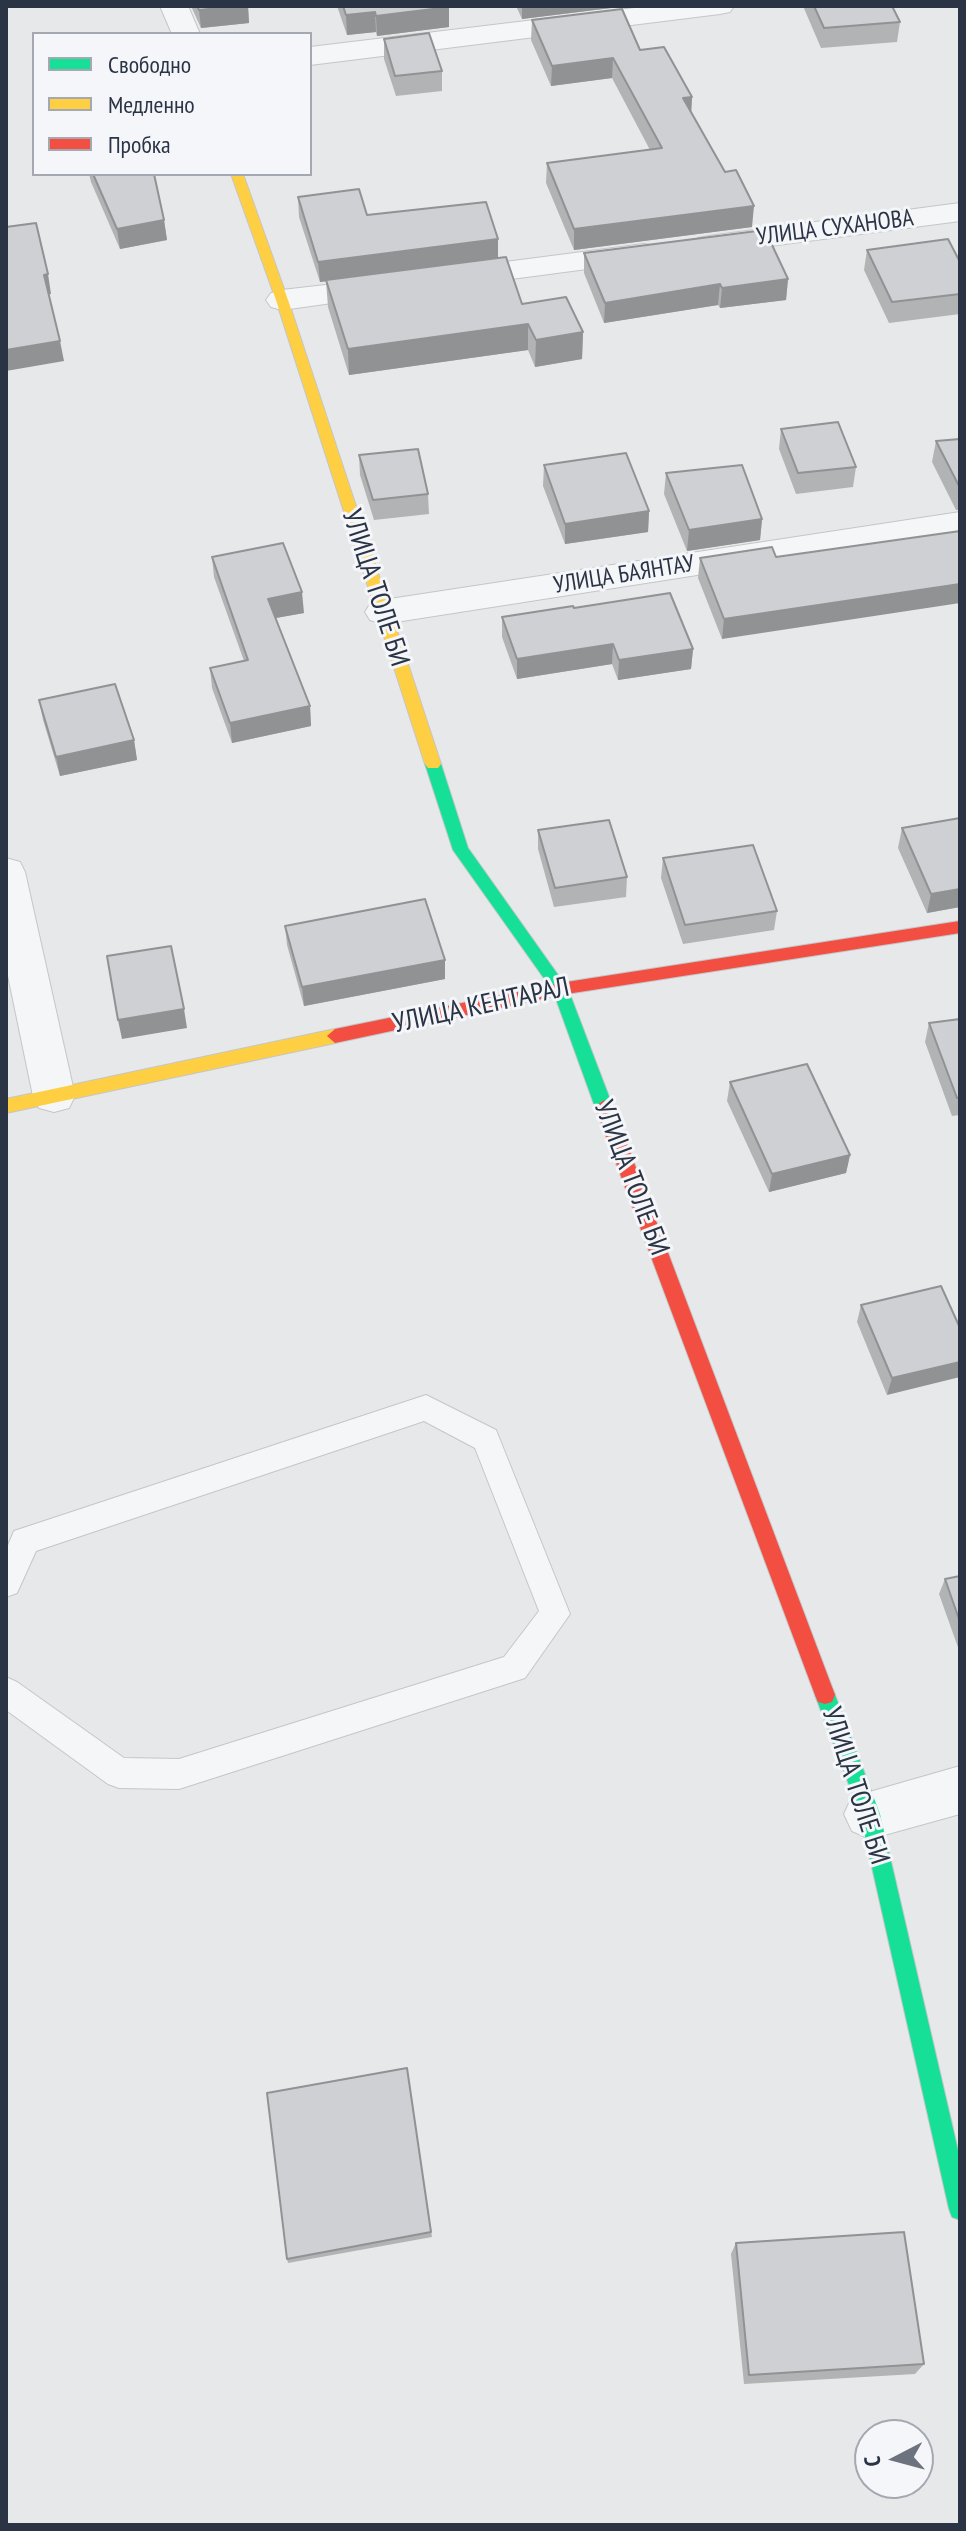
<!DOCTYPE html>
<html>
<head>
<meta charset="utf-8">
<style>
  body { margin:0 }
  #map { position:relative; width:966px; height:2531px; overflow:hidden; background:#e6e8ea; font-family:"PT Sans Narrow",sans-serif }
  canvas { display:block }
  .frame { position:absolute; inset:0; border:8px solid #2b3445; pointer-events:none }
  .legend { position:absolute; left:32px; top:32px; width:280px; height:144px; box-sizing:border-box; background:#f4f6f9; border:2px solid #a4a8b1; margin:0; padding:10px 14px; list-style:none; font-size:24px; color:#2b3445 }
  .legend li { display:flex; align-items:center; gap:16px; height:40px }
  .legend b { width:40px; border:2px solid #a4a8b1 }
  .north { position:absolute; left:854px; top:2419px; width:80px; height:80px; box-sizing:border-box; background:#f4f6f9; border:2px solid #a4a8b1; border-radius:50%; rotate:264deg; font-size:22px; font-weight:700; line-height:32px; text-align:center; color:#2b3445 }
  .north::after { content:''; display:block; margin:auto; width:28px; height:36px; background:#6c737f; clip-path:polygon(50% 0,100% 100%,50% 72%,0 100%) }
</style>
</head>
<body>
<div id="map">
<canvas width="966" height="2531"></canvas>
<div class="frame"></div>
<ul class="legend">
<li><b style="height:10px;background:#16e098"></b>Свободно</li>
<li><b style="height:10px;background:#ffcf43"></b>Медленно</li>
<li><b style="height:10px;background:#f24e42"></b>Пробка</li>
</ul>
<div class="north">С</div>
</div>
<script>
const g = document.querySelector('canvas').getContext('2d');
g.lineJoin = 'round';
const toPath = rows => new Path2D(rows.map(r => 'M' + r).join(''));
function stroke(path, color, width, dash) { g.strokeStyle = color; g.lineWidth = width; g.lineCap = dash ? 'butt' : 'round'; g.setLineDash(dash || []); g.stroke(path); }
function fill(path, color) { g.fillStyle = color; g.fill(path, 'evenodd'); }
function label(font, color, halo, rows, align = 'center') {
  g.font = font + ' "PT Sans Narrow",sans-serif'; g.lineWidth = 6; g.setLineDash([]); g.textBaseline = 'middle'; g.strokeStyle = halo; g.fillStyle = color; for (const [text, x, y, turn = 0] of rows) {
    g.save(); g.translate(x, y); g.rotate((+turn || 0) * Math.PI / 180); g.textAlign = isNaN(turn) ? turn : align; if (halo) g.strokeText(text, 0, 0); g.fillText(text, 0, 0); g.restore();
  }
}
const lane = toPath([
  [426,1395,496,1430,570,1614,525,1678,179,1789,119,1788,108,1784,6,1710,6,1677,17,1682,124,1758,179,1759,504,1657,539,1611,475,1448,424,1421,36,1551,17,1593,6,1597,6,1550,14,1531,426,1395]
]);
const street = toPath([
  [160,6,188,6,200,34,172,34,160,6],
  [651,6,734,6,730,12,720,14,310,65,310,47,651,6],
  [960,203,960,221,709,254,698,252,694,245,698,238,709,236,960,203],
  [644,244,655,246,660,253,655,260,451,287,440,285,435,278,440,271,451,269,644,244],
  [386,278,397,280,402,287,397,294,282,310,271,307,266,300,271,293,282,290,386,278],
  [960,512,960,534,383,624,370,620,365,612,370,604,383,600,960,512],
  [6,858,20,862,25,872,75,1096,69,1108,54,1112,39,1108,33,1096,6,966,6,858],
  [960,1766,960,1814,870,1839,852,1831,844,1814,852,1797,960,1766]
]);
const fast = toPath([
  [433,759,441,764,468,848,568,989,613,1107,610,1112,598,1112,595,1107,553,991,453,850,425,764,433,759],
  [825,1686,832,1688,835,1695,880,1814,960,2159,960,2220,952,2217,949,2209,860,1814,815,1695,818,1688,825,1686]
]);
const slow = toPath([
  [231,174,243,174,288,300,441,764,438,768,428,768,425,764,276,300,231,174],
  [335,1029,343,1036,335,1043,6,1113,6,1099,335,1029]
]);
const jam = toPath([
  [960,921,960,933,560,995,335,1043,327,1036,335,1029,560,983,960,921],
  [604,1100,613,1107,835,1695,832,1702,825,1704,818,1702,815,1695,595,1107,604,1100]
]);
stroke(lane, '#c4c6c8', 2);
stroke(street, '#c4c6c8', 2);
stroke(fast, '#c4c6c8', 2);
stroke(slow, '#c4c6c8', 2);
stroke(jam, '#c4c6c8', 2);
fill(lane, '#f5f6f7');
fill(street, '#f5f6f7');
fill(fast, '#16e098');
fill(slow, '#ffcf43');
fill(jam, '#f24e42');
fill(toPath([
  [191,6,248,6,249,23,201,28],
  [337,6,449,6,449,27,377,36,376,32,347,35],
  [516,6,611,6,611,8,522,19],
  [803,6,892,6,900,22,897,42,821,48],
  [532,20,640,50,692,97,691,112,752,227,574,250,546,183,547,163,650,150,612,78,551,86,531,40],
  [384,39,442,71,442,91,396,96,384,59],
  [89,174,154,174,164,220,167,240,120,249,91,182],
  [298,197,367,215,498,258,522,304,583,332,582,359,535,367,528,350,349,375,328,307,326,281,320,282,299,217],
  [867,250,960,262,960,314,889,323,864,270],
  [584,253,788,279,786,300,720,308,718,305,604,323,584,273],
  [781,429,856,467,853,487,796,494,779,449],
  [960,439,960,510,956,510,932,462,936,441],
  [359,455,428,494,429,514,374,520,360,475],
  [544,465,649,511,648,532,565,544,543,486],
  [666,473,762,519,760,540,687,551,664,494],
  [212,557,304,613,276,618,310,706,311,726,232,743,212,688,210,668,244,661,214,577],
  [776,557,722,639,698,578,700,558],
  [574,608,693,649,691,669,618,680,612,664,517,679,502,637,502,617],
  [39,700,134,740,137,760,60,776,43,720],
  [960,818,960,907,927,913,898,848,902,828],
  [538,830,627,877,626,897,554,907,538,849],
  [663,858,777,911,774,930,683,944,661,878],
  [285,926,445,960,445,979,304,1006,287,945],
  [960,1019,960,1115,952,1116,925,1042,929,1023],
  [730,1082,850,1155,846,1173,769,1192,727,1101],
  [941,1286,887,1395,857,1322,861,1305],
  [960,1576,960,1653,939,1594,945,1579],
  [407,2068,432,2237,288,2263,287,2259],
  [736,2243,924,2364,915,2374,744,2384,731,2254]
]), '#b1b3b5');
fill(toPath([
  [236,6,248,6,249,23,201,28,199,10],
  [522,6,611,6,611,8,522,19],
  [449,7,449,27,377,36,376,16],
  [375,12,376,32,347,35,346,15],
  [613,58,612,78,551,86,552,66],
  [692,97,691,117,683,98],
  [754,206,752,227,574,250,574,229],
  [164,220,167,240,120,249,117,229],
  [498,239,498,259,320,282,318,262],
  [48,274,51,294,47,295,44,275],
  [788,279,786,300,720,308,722,288],
  [720,284,718,305,604,323,605,303],
  [528,324,528,350,349,375,348,349],
  [583,332,582,359,535,367,536,340],
  [60,341,64,361,6,371,6,350],
  [649,511,648,532,565,544,565,524],
  [762,519,760,540,687,551,689,530],
  [960,584,960,603,722,639,724,619],
  [302,592,304,613,270,619,268,599],
  [613,644,612,664,517,679,517,659],
  [693,649,691,669,618,680,619,660],
  [310,706,311,726,232,743,230,723],
  [134,740,137,760,60,776,56,757],
  [960,889,960,907,927,913,931,894],
  [445,960,445,979,304,1006,302,987],
  [184,1009,187,1028,122,1039,118,1020],
  [850,1155,846,1173,769,1192,772,1174],
  [960,1362,960,1377,887,1395,892,1378]
]), '#909294');
const building = toPath([
  [197,6,236,6,199,10,197,6],
  [343,6,449,6,449,7,376,16,375,12,346,15,343,6],
  [814,6,892,6,900,22,824,28,814,6],
  [622,9,640,50,664,47,692,97,683,98,725,172,736,170,754,206,574,229,547,163,662,148,613,58,552,66,532,20,622,9],
  [429,33,442,71,395,76,384,39,429,33],
  [93,174,154,174,164,220,117,229,93,174],
  [359,189,367,215,486,202,498,239,318,262,298,197,359,189],
  [36,223,48,274,44,275,60,341,6,350,6,227,36,223],
  [765,230,788,279,722,288,720,284,605,303,584,253,765,230],
  [948,239,960,262,960,294,892,302,867,250,948,239],
  [506,257,522,304,566,297,583,332,536,340,528,324,348,349,326,280,506,257],
  [838,422,856,467,798,473,781,429,838,422],
  [960,439,960,488,936,441,960,439],
  [418,449,428,494,373,500,359,455,418,449],
  [626,453,649,511,565,524,544,465,626,453],
  [742,465,762,519,689,530,666,473,742,465],
  [960,531,960,584,724,619,700,558,772,547,776,557,960,531],
  [283,543,302,592,268,599,310,706,230,723,210,668,248,660,212,557,283,543],
  [670,593,693,649,619,660,613,644,517,659,502,617,573,606,574,608,670,593],
  [115,684,134,740,56,757,39,700,115,684],
  [960,818,960,889,931,894,902,828,960,818],
  [609,820,627,877,555,888,538,830,609,820],
  [753,845,777,911,685,925,663,858,753,845],
  [425,899,445,960,302,987,285,926,425,899],
  [171,946,184,1009,118,1020,107,956,171,946],
  [960,1019,960,1097,957,1098,929,1023,960,1019],
  [807,1064,850,1155,772,1174,730,1082,807,1064],
  [941,1286,960,1328,960,1362,892,1378,861,1305,941,1286],
  [960,1576,960,1622,945,1579,960,1576],
  [407,2068,431,2232,287,2259,267,2093,407,2068],
  [904,2232,924,2364,749,2375,736,2243,904,2232]
]);
fill(building, '#ced0d3');
stroke(building, '#909294', 2);
label('24px', '#2b3445', '#f4f6f9', [
  ["УЛИЦА СУХАНОВА",835,228,-7],
  ["УЛИЦА БАЯНТАУ",624,575,-9]
]);
label('28px', '#2b3445', '#f4f6f9', [
  ["УЛИЦА ТОЛЕ БИ",375,588,72],
  ["УЛИЦА КЕНТАРАЛ",481,1006,-12],
  ["УЛИЦА ТОЛЕ БИ",631,1178,69],
  ["УЛИЦА ТОЛЕ БИ",855,1786,72]
]);
</script>
</body>
</html>
